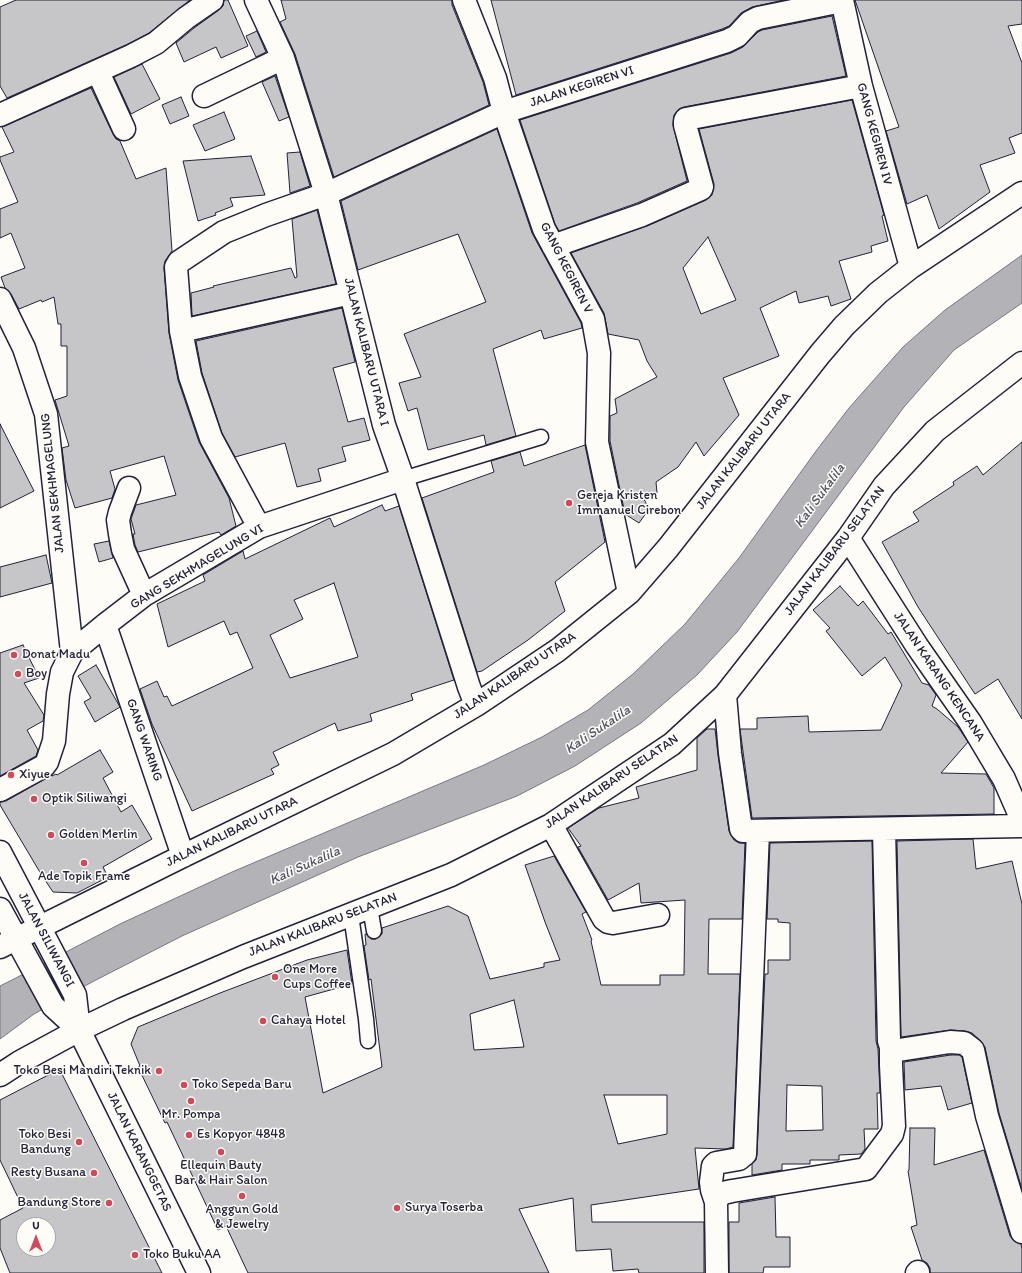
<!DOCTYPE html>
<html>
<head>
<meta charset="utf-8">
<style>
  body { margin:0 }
  #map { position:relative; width:1022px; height:1273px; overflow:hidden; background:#fdfcf7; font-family:Itim,sans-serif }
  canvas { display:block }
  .north { position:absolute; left:16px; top:1217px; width:40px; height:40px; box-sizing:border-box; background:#fdfcf7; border:1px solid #a5a5ac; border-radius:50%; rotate:0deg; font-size:11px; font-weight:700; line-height:16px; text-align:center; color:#22223b }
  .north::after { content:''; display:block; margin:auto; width:14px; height:18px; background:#d1495b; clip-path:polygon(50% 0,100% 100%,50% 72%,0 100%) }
</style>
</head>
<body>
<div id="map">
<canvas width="1022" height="1273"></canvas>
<div class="north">U</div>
</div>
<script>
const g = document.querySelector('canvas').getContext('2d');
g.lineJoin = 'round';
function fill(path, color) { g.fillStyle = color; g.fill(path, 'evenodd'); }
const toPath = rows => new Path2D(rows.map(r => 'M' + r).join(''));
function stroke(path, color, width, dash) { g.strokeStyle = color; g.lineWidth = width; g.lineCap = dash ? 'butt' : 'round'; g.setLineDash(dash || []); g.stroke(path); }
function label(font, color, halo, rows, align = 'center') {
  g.font = font + ' Itim,sans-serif'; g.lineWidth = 3; g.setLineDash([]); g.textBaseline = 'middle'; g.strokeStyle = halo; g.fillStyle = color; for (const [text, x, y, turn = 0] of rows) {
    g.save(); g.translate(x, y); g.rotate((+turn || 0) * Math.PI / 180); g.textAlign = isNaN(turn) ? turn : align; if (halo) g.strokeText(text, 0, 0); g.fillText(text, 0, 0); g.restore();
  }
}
const water = toPath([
  [1022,255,1022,303,954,350,904,407,737,632,697,675,641,723,575,766,517,796,358,857,182,936,94,981,34,1014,0,1039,0,986,10,981,120,924,232,872,484,765,542,737,588,710,633,674,685,624,739,558,816,451,849,408,903,347,945,310,1022,255]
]);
fill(water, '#b2b2b7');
stroke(water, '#787885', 1);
const building = toPath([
  [16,0,190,0,149,33,126,45,7,98,0,86,0,7,16,0],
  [224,0,228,0,248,46,221,58,216,47,184,62,176,43,194,28,219,10,223,6,224,0],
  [281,0,452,0,452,5,483,82,489,105,334,177,295,54,280,22,286,19,281,0],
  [491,0,784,0,752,7,741,13,729,26,722,29,516,95,491,0],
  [855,0,1022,0,1022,24,1008,26,1022,63,1022,133,1009,138,1015,153,980,165,990,192,939,229,927,195,907,204,886,131,899,127,855,0],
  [832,16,846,76,684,107,679,109,674,115,673,125,687,181,637,203,559,231,555,224,520,120,731,53,743,47,758,32,762,30,832,16],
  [257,31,266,52,256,57,246,36,257,31],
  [142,64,160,99,131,114,114,77,142,64],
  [275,76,289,117,279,121,262,82,275,76],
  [91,88,113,134,116,139,120,141,136,179,166,168,172,251,165,261,164,268,169,333,178,380,199,442,229,498,236,526,221,535,219,532,138,552,135,545,133,534,135,534,131,519,136,505,176,495,164,456,110,471,115,489,112,498,75,508,66,480,62,448,69,446,55,400,67,396,67,346,61,346,61,324,58,324,54,297,42,302,41,300,19,309,11,294,5,288,1,277,25,268,11,233,0,238,0,209,18,202,0,160,0,157,14,152,2,127,91,88],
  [181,97,189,116,170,124,162,105,181,97],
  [852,100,884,215,882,216,888,241,871,246,872,252,839,261,851,299,831,306,828,296,799,303,796,291,760,308,779,356,723,378,739,415,704,456,696,442,678,467,656,482,657,493,644,499,649,509,639,523,625,514,610,441,610,416,617,413,615,399,657,377,647,361,639,340,608,334,604,313,571,253,647,226,706,200,712,195,714,184,699,129,852,100],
  [708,237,736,300,701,314,683,268,708,237],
  [224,112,235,139,205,151,193,125,224,112],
  [497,129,532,233,581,323,582,328,544,339,541,330,493,349,516,436,486,445,484,435,428,450,417,408,408,411,399,383,421,377,404,334,486,302,458,234,358,270,341,201,497,129],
  [300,152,310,186,290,193,287,153,300,152],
  [251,156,265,195,230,198,233,206,215,213,216,215,198,221,183,161,251,156],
  [317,210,336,284,192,316,191,293,214,287,213,286,291,268,295,278,297,277,292,219,317,210],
  [342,308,355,362,333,368,348,422,364,418,370,440,342,447,346,461,318,469,321,481,297,487,285,443,235,457,222,433,202,373,196,341,342,308],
  [0,424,34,491,0,508,0,424],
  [1022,442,1022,719,998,679,975,694,918,607,882,542,919,521,913,512,954,485,953,482,977,466,983,475,1022,442],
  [585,445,605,542,555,582,565,611,528,640,482,671,477,672,422,498,494,472,491,461,520,452,524,466,585,445],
  [382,505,385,511,399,506,454,680,411,694,413,700,370,714,372,721,338,731,335,723,273,752,279,765,271,769,274,774,192,811,152,724,140,689,157,681,164,697,167,696,172,706,253,668,237,632,230,635,224,621,168,647,157,604,205,581,203,575,243,551,245,559,330,518,334,527,382,505],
  [334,583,358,657,290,678,270,635,303,619,294,600,334,583],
  [109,541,113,558,99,562,94,544,109,541],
  [46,555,52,583,0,597,0,567,46,555],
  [840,586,858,606,863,601,888,634,891,632,922,683,929,685,936,695,932,706,937,709,958,727,968,742,941,773,986,774,994,788,994,814,752,818,740,729,757,729,757,718,808,716,809,732,881,730,902,685,885,657,862,676,826,631,830,628,813,610,840,586],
  [23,645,39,678,24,683,44,715,43,721,27,730,38,750,36,756,0,776,0,653,23,645],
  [96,665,120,707,95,722,84,702,91,698,78,676,96,665],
  [707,729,715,729,718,755,729,831,734,840,739,843,745,843,742,919,709,919,708,974,740,974,733,1147,726,1149,695,1148,699,1189,591,1205,592,1222,704,1222,704,1273,639,1273,638,1269,613,1271,611,1249,576,1251,573,1198,519,1209,549,1273,248,1273,226,1226,218,1230,167,1122,165,1123,138,1067,140,1066,131,1044,138,1027,220,993,307,960,347,950,352,984,305,997,323,1093,382,1067,371,979,369,980,364,946,366,945,365,934,366,934,371,939,376,939,382,934,382,928,448,906,468,916,490,979,544,967,544,963,560,960,545,922,525,865,554,856,586,912,582,914,592,940,591,941,601,985,660,985,660,975,684,975,685,900,641,903,639,883,608,900,578,847,581,846,568,828,599,808,639,798,636,787,697,770,697,738,707,729],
  [514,1000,524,1047,474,1050,470,1014,514,1000],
  [604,1095,667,1095,667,1134,618,1144,604,1095],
  [100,750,113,772,103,778,121,812,132,805,152,839,103,867,108,877,77,893,53,892,41,874,0,805,0,802,6,801,52,775,52,776,56,774,57,775,100,750],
  [973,839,976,869,1012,861,1022,904,1022,1189,999,1113,985,1047,981,1041,972,1033,965,1031,951,1030,901,1037,897,841,973,839],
  [872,841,876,1041,878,1049,880,1093,877,1093,878,1129,864,1129,865,1149,861,1154,839,1155,839,1160,810,1160,810,1164,782,1164,782,1170,752,1175,752,1164,756,1160,757,1154,765,974,768,974,768,960,790,960,790,923,778,922,778,919,767,919,770,843,872,841],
  [787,1085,822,1086,823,1130,786,1131,787,1085],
  [951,1055,959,1055,962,1057,972,1103,948,1110,941,1086,905,1090,904,1062,951,1055],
  [54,1072,62,1074,162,1273,10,1273,0,1248,0,1220,23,1208,0,1160,0,1100,54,1072],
  [24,1225,48,1225,48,1249,24,1249,24,1225],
  [910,1128,935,1128,934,1165,984,1150,1010,1236,1014,1241,1021,1244,1022,1249,1022,1273,930,1273,930,1268,927,1263,922,1260,911,1227,917,1225,908,1171,909,1170,910,1128],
  [775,1197,776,1237,790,1237,790,1267,764,1267,763,1273,729,1273,729,1222,739,1222,739,1203,775,1197]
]);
fill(building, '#c6c6c8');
stroke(building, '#22223b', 1);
const service = toPath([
  [403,479,541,437],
  [370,907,374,931],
  [351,915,366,1019,368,1041]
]);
const minor = toPath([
  [256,0,283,58,326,194,384,425,403,479,469,687,476,705],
  [464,0,495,78,504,112,544,229,593,319,599,353,597,442,629,593],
  [842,0,861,86,911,267],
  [98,72,124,129],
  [204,96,283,58],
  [0,115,131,56,156,43,186,18,212,0],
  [553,246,642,215,701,189,702,187,685,125,685,121,686,119,861,86],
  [0,299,24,348,46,414,72,652],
  [181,331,351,293],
  [129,488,120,512,118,520,120,534,123,549,144,595],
  [259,527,211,438,190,376,181,331,176,267,179,262,224,232,266,215,326,194,504,112,727,41,737,36,750,22,758,18,842,1],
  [848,538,917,646,970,722,1004,779,1022,820],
  [105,625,183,856],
  [725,695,730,753,741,829,743,831,1022,826],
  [0,790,44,766,47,762,54,741,58,694,62,672,72,652,105,625,144,595,259,527,403,479],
  [551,825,604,919,608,922,613,923,658,915],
  [884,829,889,1041,891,1047,894,1049,899,1050,950,1042,964,1043,973,1050,987,1116,1022,1232],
  [0,947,183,856,393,754,476,705,558,650,629,593,668,548,820,354,844,326,878,293,911,267,1022,193],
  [0,1075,20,1062,79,1030,123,1009,243,957,451,875,551,825,672,744,725,695,848,538,884,486,935,431,1022,363],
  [716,1202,719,1196,723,1193,732,1191,866,1169,892,1134,894,1126,891,1065,891,1047],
  [717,1273,716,1202,712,1190,711,1182,713,1166,716,1163,739,1159,745,1154,758,831],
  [917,1273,918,1272]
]);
const tertiary = toPath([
  [0,852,75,995,79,1030,199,1273],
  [0,909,53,1006,79,1030]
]);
stroke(service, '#22223b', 17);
stroke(minor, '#22223b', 25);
stroke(tertiary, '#22223b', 25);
stroke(service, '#fdfcf7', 14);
stroke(minor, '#fdfcf7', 22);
stroke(tertiary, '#fdfcf7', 22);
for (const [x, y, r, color] of [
  [569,503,4,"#d1495b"],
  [14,655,4,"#d1495b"],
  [18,674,4,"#d1495b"],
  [11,775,4,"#d1495b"],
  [34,799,4,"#d1495b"],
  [51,835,4,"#d1495b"],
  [84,863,4,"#d1495b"],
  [275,977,4,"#d1495b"],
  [263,1021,4,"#d1495b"],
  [159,1071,4,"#d1495b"],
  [184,1085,4,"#d1495b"],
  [191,1101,4,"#d1495b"],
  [189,1135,4,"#d1495b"],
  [79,1142,4,"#d1495b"],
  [221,1152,4,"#d1495b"],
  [94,1173,4,"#d1495b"],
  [242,1196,4,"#d1495b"],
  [109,1203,4,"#d1495b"],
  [397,1208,4,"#d1495b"],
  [135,1255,4,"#d1495b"]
]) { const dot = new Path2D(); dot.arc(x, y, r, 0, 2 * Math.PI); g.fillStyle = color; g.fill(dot); stroke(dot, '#fdfcf7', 1.5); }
label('13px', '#22223b', '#fdfcf7', [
  ["JALAN KEGIREN VI",582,87,-18],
  ["GANG KEGIREN IV",874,134,75],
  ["GANG KEGIREN V",566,268,63],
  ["JALAN KALIBARU UTARA I",366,352,76],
  ["JALAN KALIBARU UTARA",744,451,-52],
  ["JALAN SEKHMAGELUNG",53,483,-96],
  ["JALAN KALIBARU SELATAN",835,551,-53],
  ["GANG SEKHMAGELUNG VI",197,567,-31],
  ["JALAN KALIBARU UTARA",515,676,-34],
  ["JALAN KARANG KENCANA",939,677,56],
  ["GANG WARING",144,740,71],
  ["JALAN KALIBARU SELATAN",612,782,-34],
  ["JALAN KALIBARU UTARA",232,832,-26],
  ["JALAN KALIBARU SELATAN",323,925,-21],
  ["JALAN SILIWANGI",46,940,62],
  ["JALAN KARANGGETAS",139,1152,64]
]);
label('13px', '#22223b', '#fdfcf7', [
  ["Gereja Kristen",577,496],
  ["Immanuel Cirebon",577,511],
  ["Donat Madu",22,655],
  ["Boy",26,674],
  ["Xiyue",19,775],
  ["Optik Siliwangi",42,799],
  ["Golden Merlin",59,835],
  ["Ade Topik Frame",84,877,"center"],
  ["One More",283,970],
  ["Cups Coffee",283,985],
  ["Cahaya Hotel",271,1021],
  ["Toko Besi Mandiri Teknik",151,1071,"right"],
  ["Toko Sepeda Baru",192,1085],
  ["Mr. Pompa",191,1115,"center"],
  ["Toko Besi",71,1135,"right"],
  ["Bandung",71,1150,"right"],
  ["Es Kopyor 4848",197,1135],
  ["Ellequin Bauty",221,1166,"center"],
  ["Bar & Hair Salon",221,1181,"center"],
  ["Resty Busana",86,1173,"right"],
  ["Bandung Store",101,1203,"right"],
  ["Surya Toserba",405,1208],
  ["Anggun Gold",242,1210,"center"],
  ["& Jewelry",242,1225,"center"],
  ["Toko Buku AA",143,1255]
], 'left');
label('italic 14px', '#545466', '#fdfcf7', [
  ["Kali Sukalila",820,496,-54],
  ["Kali Sukalila",598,730,-34],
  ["Kali Sukalila",305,866,-24]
]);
</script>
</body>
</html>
